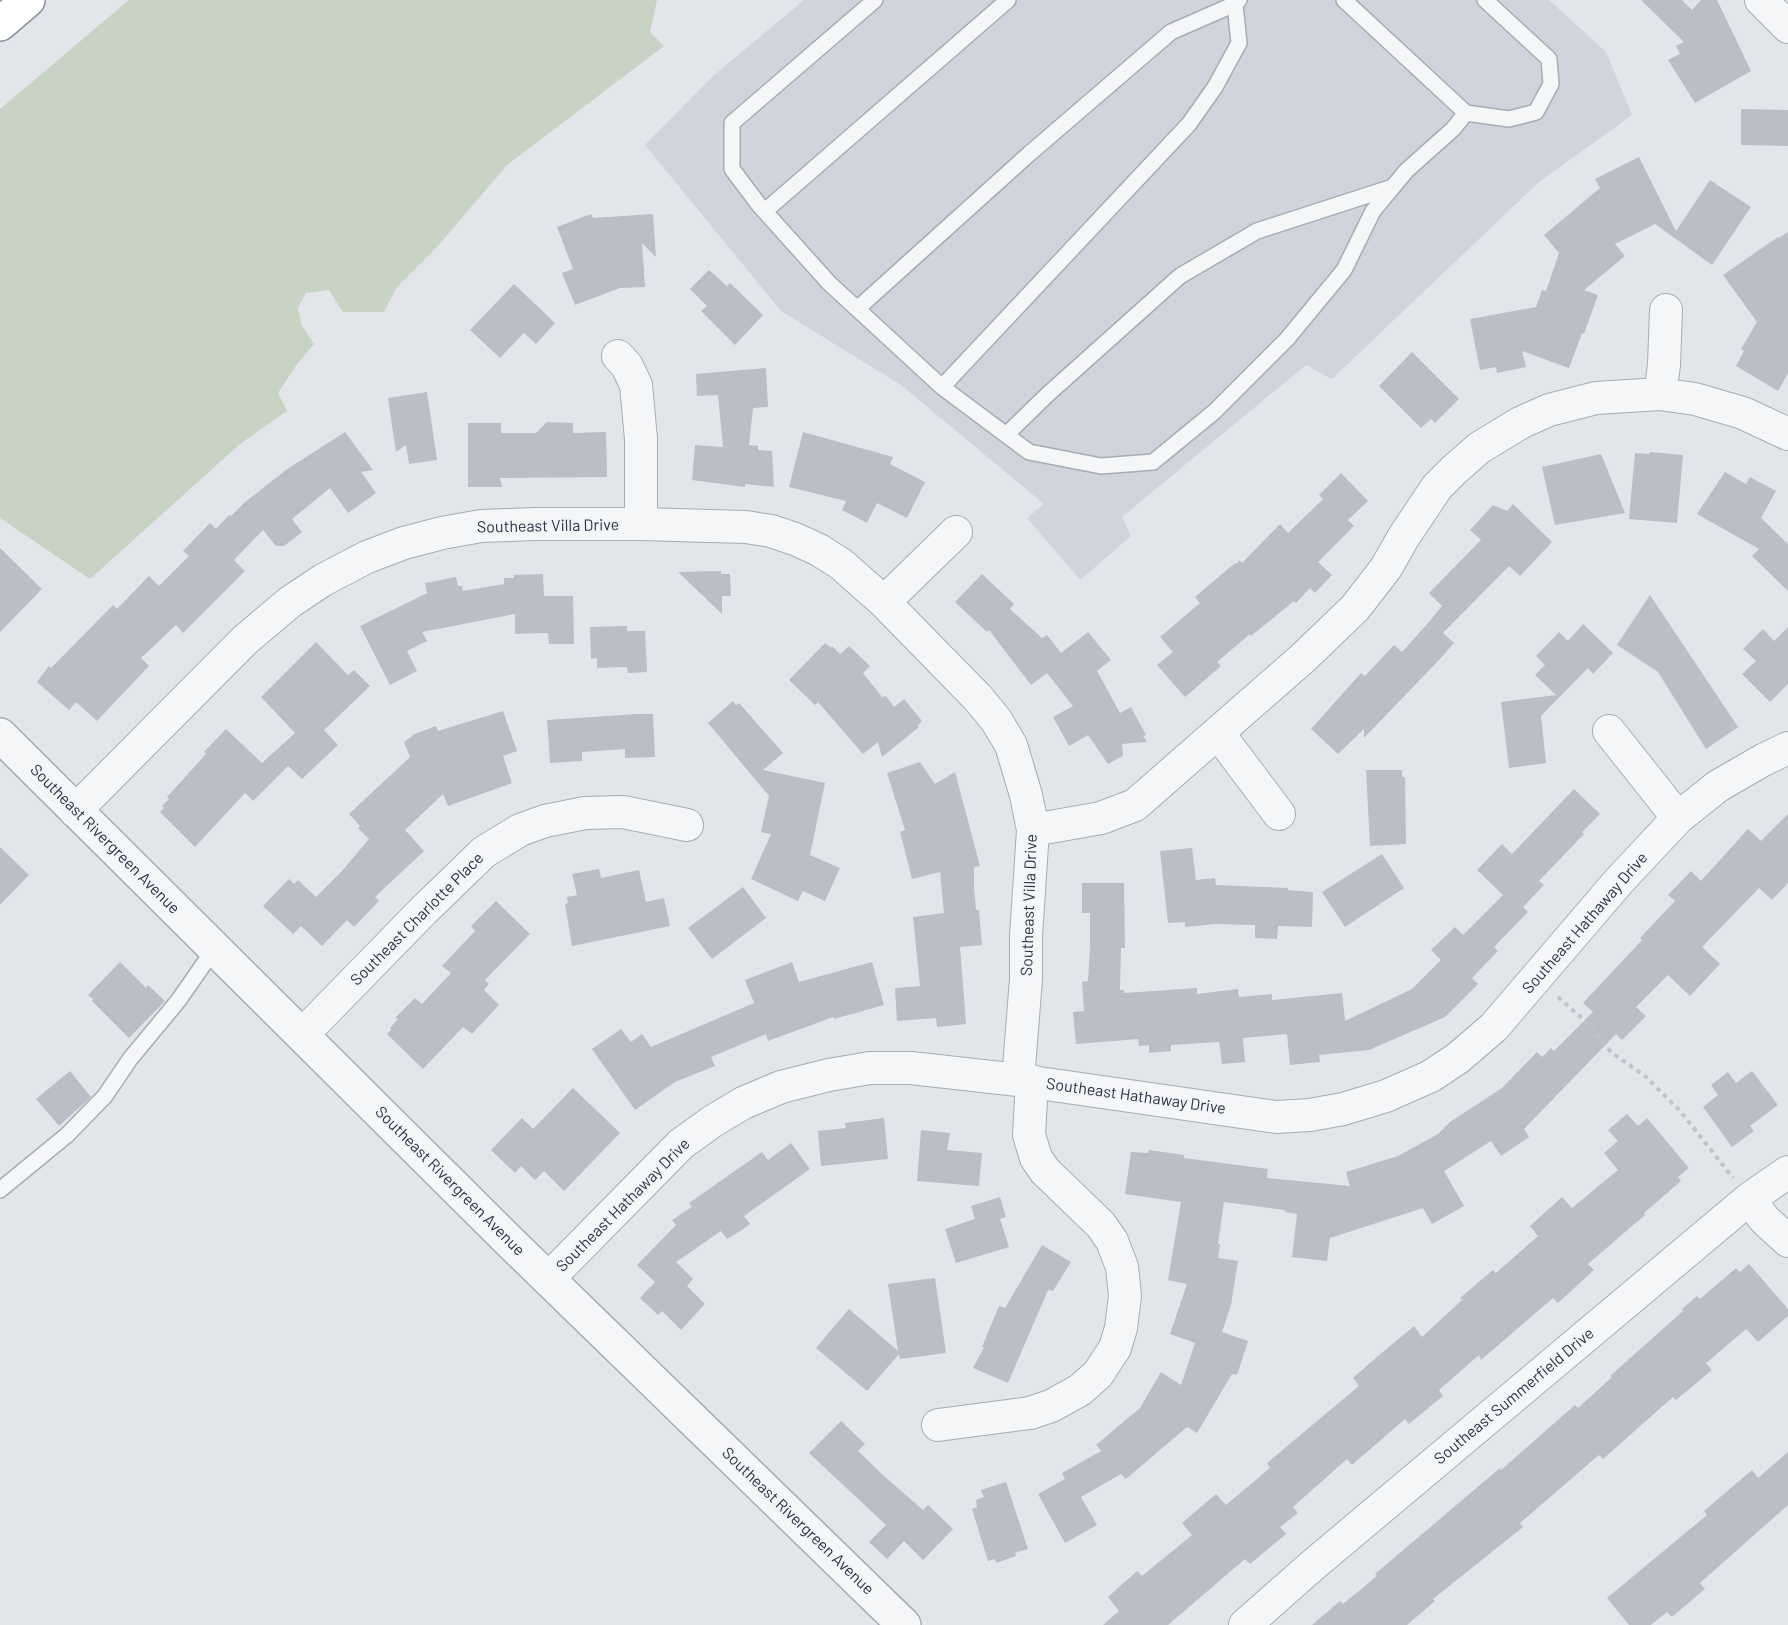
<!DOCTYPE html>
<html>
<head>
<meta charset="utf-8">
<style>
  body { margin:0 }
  canvas { display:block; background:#e2e5ea }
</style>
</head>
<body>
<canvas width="1788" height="1625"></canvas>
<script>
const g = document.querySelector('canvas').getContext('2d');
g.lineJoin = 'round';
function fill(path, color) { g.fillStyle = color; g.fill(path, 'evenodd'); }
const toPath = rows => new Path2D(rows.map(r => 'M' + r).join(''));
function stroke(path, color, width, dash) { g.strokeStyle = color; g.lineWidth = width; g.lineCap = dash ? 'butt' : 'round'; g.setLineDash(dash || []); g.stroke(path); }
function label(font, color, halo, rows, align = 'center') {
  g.font = font + ' Barlow,sans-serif'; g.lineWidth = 5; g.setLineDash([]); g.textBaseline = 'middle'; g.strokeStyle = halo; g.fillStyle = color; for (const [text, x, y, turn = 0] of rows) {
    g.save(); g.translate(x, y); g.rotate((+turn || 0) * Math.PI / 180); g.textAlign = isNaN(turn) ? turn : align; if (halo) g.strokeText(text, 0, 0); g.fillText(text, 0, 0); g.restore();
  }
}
fill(toPath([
  [804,0,1549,0,1606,52,1632,115,1539,182,1332,379,1306,365,1122,517,1131,536,1080,580,1027,518,1044,504,901,385,781,311,645,145,713,76]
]), '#d0d4dc');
fill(toPath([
  [129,0,657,0,650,32,664,46,507,165,437,247,397,287,384,312,343,312,329,290,306,293,298,308,301,324,314,344,297,364,278,393,287,411,240,444,90,579,0,518,0,109]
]), '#c7d4c4');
fill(toPath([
  [1641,0,1682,0,1692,10,1701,0,1717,0,1751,71,1695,103,1668,60,1680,54,1676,46,1684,42],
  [1741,109,1788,110,1788,146,1741,145],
  [1639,157,1676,231,1710,180,1751,207,1712,265,1655,224,1615,244,1625,256,1584,290,1598,295,1584,334,1582,333,1569,368,1522,351,1526,367,1497,373,1496,367,1480,370,1470,319,1536,307,1542,290,1546,291,1559,253,1544,235,1600,188,1595,179],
  [591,214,593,218,653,214,656,257,642,243,645,287,620,288,575,305,562,273,573,269,557,227],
  [1788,232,1788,373,1778,391,1736,366,1744,351,1741,349,1757,322,1723,275,1778,237,1779,238],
  [709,270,727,286,730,283,763,315,735,345,701,311,707,306,690,289],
  [514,284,555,323,536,344,524,333,500,358,470,330],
  [1412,352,1459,399,1435,423,1431,419,1421,428,1379,386],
  [766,368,768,407,753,408,749,445,758,446,758,450,772,451,774,487,745,484,745,487,692,480,695,445,723,447,718,395,697,396,696,374],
  [427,392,437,460,409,464,406,445,396,452,388,398],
  [547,422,573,423,573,433,606,432,607,477,500,478,502,487,468,487,468,423,501,423,501,433,536,433],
  [345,432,373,470,361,472,376,493,348,513,330,488,292,519,302,532,284,546,276,546,263,530,234,560,245,571,183,633,176,625,141,658,149,666,97,721,76,702,69,710,37,682,49,666,51,668,113,605,117,609,149,576,159,586,189,556,183,551,210,523,216,529,229,515,231,516,244,503,286,470],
  [803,432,893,457,890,464,925,482,907,518,877,503,867,523,842,510,846,501,789,487],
  [1650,452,1683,455,1677,523,1629,519,1635,453,1649,454],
  [1601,454,1625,513,1555,525,1542,467],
  [1725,472,1746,484,1750,477,1776,491,1761,518,1788,544,1788,591,1752,556,1759,549,1697,514],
  [1341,473,1368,501,1348,520,1354,526,1318,562,1332,575,1315,593,1310,588,1296,603,1294,601,1251,636,1250,634,1217,662,1221,666,1185,697,1157,665,1173,652,1160,637,1200,603,1195,597,1235,563,1236,564,1240,560,1242,563,1280,524,1288,533,1323,499,1319,495],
  [1513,504,1552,542,1520,576,1509,566,1443,633,1454,643,1439,660,1364,738,1364,729,1338,754,1311,729,1361,673,1365,676,1394,645,1402,652,1428,623,1442,606,1429,593,1481,540,1470,530,1493,505,1507,511],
  [0,548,42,589,0,632],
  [721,571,721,574,730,574,731,596,722,596,722,614,678,572],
  [543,574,544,596,573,596,574,644,549,644,548,633,515,634,515,614,422,632,427,641,407,651,417,671,390,685,360,626,427,593,425,583,456,577,458,586,462,586,463,591,504,584,504,578,514,578,514,575],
  [982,574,1014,604,1010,609,1042,638,1047,635,1061,653,1088,632,1111,660,1097,671,1120,713,1131,707,1146,735,1143,736,1147,742,1122,744,1123,756,1108,764,1088,735,1069,746,1053,717,1073,706,1047,673,1031,685,989,630,987,632,955,602],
  [1650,595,1738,727,1706,749,1658,672,1617,645],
  [1583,624,1613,653,1593,674,1588,668,1541,716,1546,763,1509,768,1501,702,1556,695,1535,675,1545,665,1536,656,1559,632,1568,641],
  [627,626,627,631,645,631,647,672,628,673,627,667,597,668,597,658,591,659,590,627],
  [1788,627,1788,684,1770,702,1742,674,1756,661,1743,649,1763,629,1774,641],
  [316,642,348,675,354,670,370,686,324,730,338,745,302,779,288,766,253,801,245,793,195,847,160,812,164,808,162,806,169,799,167,797,206,754,204,752,226,729,262,763,295,733,261,697],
  [825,643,831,648,832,646,840,654,849,646,870,666,863,673,882,697,886,696,894,707,904,699,922,721,918,725,919,727,882,757,878,742,863,754,818,702,815,705,789,680],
  [733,701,736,705,739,703,783,753,763,770,825,783,810,855,840,868,825,901,803,891,798,901,751,879,771,834,761,832,769,796,708,723],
  [503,711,517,751,503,756,512,783,448,806,443,794,405,830,424,851,375,897,379,901,354,927,347,920,322,946,301,926,293,934,263,906,289,879,294,884,298,880,316,897,342,871,369,839,358,828,360,826,349,814,410,757,404,742,415,734,436,726,438,731],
  [637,714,653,714,655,757,625,758,625,749,582,752,582,761,550,763,547,720],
  [920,762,935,784,955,772,980,866,974,867,974,888,976,910,979,910,982,945,960,947,966,1024,937,1027,936,1018,897,1021,895,988,920,986,913,917,944,913,940,872,912,879,900,832,905,830,887,773],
  [1366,770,1402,770,1402,777,1405,777,1406,844,1370,846],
  [1574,789,1600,814,1582,832,1584,834,1539,881,1544,885,1523,907,1528,912,1494,947,1498,951,1472,978,1478,984,1445,1017,1369,1050,1319,1055,1320,1062,1290,1065,1287,1034,1243,1038,1245,1062,1222,1064,1219,1042,1171,1045,1171,1051,1149,1053,1149,1045,1139,1046,1138,1039,1076,1044,1073,1012,1084,1011,1082,982,1088,981,1090,947,1090,913,1082,913,1082,883,1124,883,1125,948,1121,948,1120,990,1124,990,1124,993,1197,988,1197,994,1238,989,1239,997,1272,994,1272,1000,1342,993,1345,1021,1412,989,1441,960,1431,950,1455,927,1463,935,1503,895,1477,870,1502,844,1512,854],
  [1788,814,1788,883,1772,900,1759,888,1702,947,1720,964,1690,996,1668,975,1636,1007,1646,1016,1622,1040,1616,1034,1524,1129,1529,1137,1501,1156,1491,1141,1444,1171,1464,1206,1432,1224,1423,1208,1330,1238,1327,1261,1292,1257,1297,1214,1285,1212,1285,1210,1224,1202,1218,1244,1220,1244,1218,1258,1238,1261,1231,1305,1222,1332,1248,1341,1238,1372,1236,1375,1232,1374,1197,1433,1187,1427,1126,1479,1121,1474,1081,1497,1097,1525,1065,1543,1038,1494,1065,1479,1062,1473,1101,1451,1096,1445,1140,1408,1161,1372,1181,1385,1195,1343,1170,1334,1187,1284,1168,1280,1181,1202,1125,1194,1131,1152,1148,1153,1149,1150,1184,1155,1184,1158,1268,1169,1267,1178,1350,1186,1346,1172,1398,1156,1438,1134,1450,1122,1502,1088,1537,1052,1542,1057,1551,1048,1554,1051,1593,1012,1583,1003,1642,940,1640,938,1675,901,1668,895,1691,871,1701,881,1748,829,1761,841],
  [0,847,29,875,0,905],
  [1192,848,1196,880,1215,878,1216,885,1288,888,1288,890,1313,892,1312,927,1278,926,1277,939,1255,938,1255,925,1216,924,1185,927,1185,922,1168,923,1160,851],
  [1382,854,1404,888,1345,927,1322,892],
  [599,869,601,878,639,870,646,902,664,898,670,926,572,946,565,904,568,903,567,897,577,895,572,874],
  [743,887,766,918,712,959,688,928],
  [496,901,530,934,485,980,489,984,484,990,499,1005,472,1034,463,1027,423,1069,387,1034,391,1030,390,1028,398,1019,395,1018,415,998,422,1004,451,973,442,966,475,931,471,926],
  [120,962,146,988,148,985,165,1001,129,1038,92,1001,93,999,88,995],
  [792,962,799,982,872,962,884,1005,834,1019,833,1017,768,1041,766,1034,711,1057,715,1066,675,1082,635,1110,592,1049,621,1029,631,1042,642,1034,651,1047,754,1003,745,980],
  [70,1071,91,1097,59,1126,36,1099],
  [1752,1071,1778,1105,1750,1126,1754,1131,1732,1147,1703,1107,1718,1095,1711,1085,1728,1072,1736,1083],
  [573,1088,620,1133,564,1191,544,1171,535,1180,521,1166,515,1173,491,1150,522,1118,533,1129],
  [1627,1114,1638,1126,1647,1118,1689,1168,1678,1177,1681,1181,1644,1213,1645,1215,1588,1264,1594,1270,1558,1303,1553,1298,1481,1360,1479,1355,1439,1390,1443,1396,1409,1424,1405,1419,1352,1465,1347,1459,1293,1507,1298,1513,1280,1527,1286,1534,1250,1564,1245,1559,1168,1625,1103,1625,1119,1611,1108,1597,1137,1571,1142,1576,1192,1535,1182,1523,1216,1494,1226,1505,1270,1468,1267,1463,1359,1386,1353,1378,1378,1356,1414,1326,1422,1337,1462,1300,1460,1298,1493,1270,1496,1273,1538,1236,1530,1226,1562,1197,1572,1208,1618,1170,1604,1153,1618,1141,1608,1130],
  [884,1118,888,1159,821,1166,818,1131,846,1128,845,1123],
  [921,1130,950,1133,947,1150,982,1153,979,1186,917,1181],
  [791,1143,810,1169,744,1216,750,1224,739,1232,727,1239,721,1231,676,1262,693,1279,687,1286,705,1304,681,1330,662,1311,658,1315,640,1298,655,1282,637,1265,676,1225,672,1220,692,1207,689,1203,762,1152,768,1160],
  [1000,1197,1006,1217,1000,1219,1009,1247,956,1263,945,1229,975,1219,971,1206],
  [1042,1245,1071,1262,1053,1291,1048,1290,1008,1383,973,1368,984,1347,982,1347,999,1306,1005,1308],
  [1749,1264,1788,1309,1788,1316,1758,1342,1746,1329,1706,1363,1712,1370,1676,1400,1673,1397,1603,1459,1599,1455,1520,1523,1523,1527,1433,1599,1435,1601,1407,1625,1312,1625,1340,1601,1343,1604,1377,1576,1375,1574,1500,1468,1501,1470,1575,1405,1578,1408,1612,1377,1610,1376,1683,1311,1682,1309,1697,1296,1700,1299,1736,1268,1740,1272],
  [935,1278,946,1353,900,1359,899,1354,867,1391,816,1348,849,1309,898,1351,888,1284],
  [841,1421,865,1444,858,1451,884,1476,923,1510,928,1505,953,1529,923,1560,904,1541,887,1559,869,1542,886,1525,809,1453],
  [1788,1452,1788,1505,1700,1583,1705,1589,1672,1617,1667,1612,1651,1625,1629,1625,1607,1598,1707,1515,1704,1511,1752,1470,1758,1478],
  [1006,1482,1028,1549,1015,1553,1016,1556,996,1563,995,1559,988,1561,972,1509,977,1507,976,1500,984,1497,981,1490]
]), '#babec7');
const service = toPath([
  [875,0,732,123,732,169,759,205,829,283,942,387,1029,452,1101,466,1153,462,1214,412,1287,339,1344,270,1373,211,1406,171,1453,129,1466,113,1509,119,1536,112,1551,84,1549,59,1485,0],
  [1344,0,1466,113],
  [765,211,1008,0],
  [857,309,1029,154,1171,32,1235,4,1239,0],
  [942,387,1189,124,1215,87,1239,43,1235,4],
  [1006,435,1047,395,1180,276,1257,231,1393,187],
  [0,1190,67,1135,105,1096,130,1059,178,1001,215,948]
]);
const minor = toPath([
  [1761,0,1788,27],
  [618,356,627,366,636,385,641,439,641,524],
  [1660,394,1664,365,1666,310],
  [884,602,956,532],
  [1609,731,1678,818],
  [1218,733,1279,814],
  [75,811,245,640,290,602,323,580,367,557,404,543,442,533,481,526,536,524,641,524,746,527,771,531,795,539,819,550,841,564,884,602,978,698,996,720,1011,745,1026,795,1033,830,1026,936,1026,979,1018,1080],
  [1033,830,1101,818,1135,805,1303,658,1355,608,1386,568,1403,538,1437,487,1454,470,1479,448,1520,423,1549,410,1596,398,1660,394,1695,399,1743,413,1788,434],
  [302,1035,423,911,484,852,520,830,545,821,585,813,623,812,687,825],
  [1749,1199,1765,1220,1788,1241],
  [549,1278,681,1144,713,1121,743,1103,781,1087,829,1075,870,1068,911,1068,1018,1080,1276,1117,1310,1115,1343,1109,1386,1096,1431,1076,1458,1058,1494,1027,1619,881,1678,818,1718,786,1763,760,1788,748],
  [938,1425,1030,1413,1051,1406,1080,1390,1098,1374,1115,1348,1121,1328,1125,1296,1122,1267,1112,1241,1101,1225,1045,1171,1036,1158,1029,1135,1032,1081],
  [1245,1625,1313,1565,1749,1199,1788,1172]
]);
const tertiary = toPath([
  [0,735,508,1240,904,1625]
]);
const trunk = toPath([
  [0,24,28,0]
]);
stroke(service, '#a7acb4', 18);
stroke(minor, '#a7acb4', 34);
stroke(tertiary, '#a7acb4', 36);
stroke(trunk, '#8a92a0', 36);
stroke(toPath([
  [1558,997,1584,1020,1612,1053,1645,1076,1681,1112,1733,1178]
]), '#c0c3c9', 4, [4.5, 4.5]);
stroke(service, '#f5f6f8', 15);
stroke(minor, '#f5f6f8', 32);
stroke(tertiary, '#f5f6f8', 33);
stroke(trunk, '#fff', 33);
label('16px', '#2b3242', '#f2f4f7', [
  ["Southeast Villa Drive",548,526,-1],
  ["Southeast Rivergreen Avenue",105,839,45],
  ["Southeast Villa Drive",1029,905,-88],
  ["Southeast Charlotte Place",417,919,-45],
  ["Southeast Hathaway Drive",1585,923,-49],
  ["Southeast Hathaway Drive",1136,1096,8],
  ["Southeast Rivergreen Avenue",450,1181,45],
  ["Southeast Hathaway Drive",623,1205,-45],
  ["Southeast Summerfield Drive",1514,1396,-40],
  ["Southeast Rivergreen Avenue",798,1521,44]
]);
</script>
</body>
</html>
